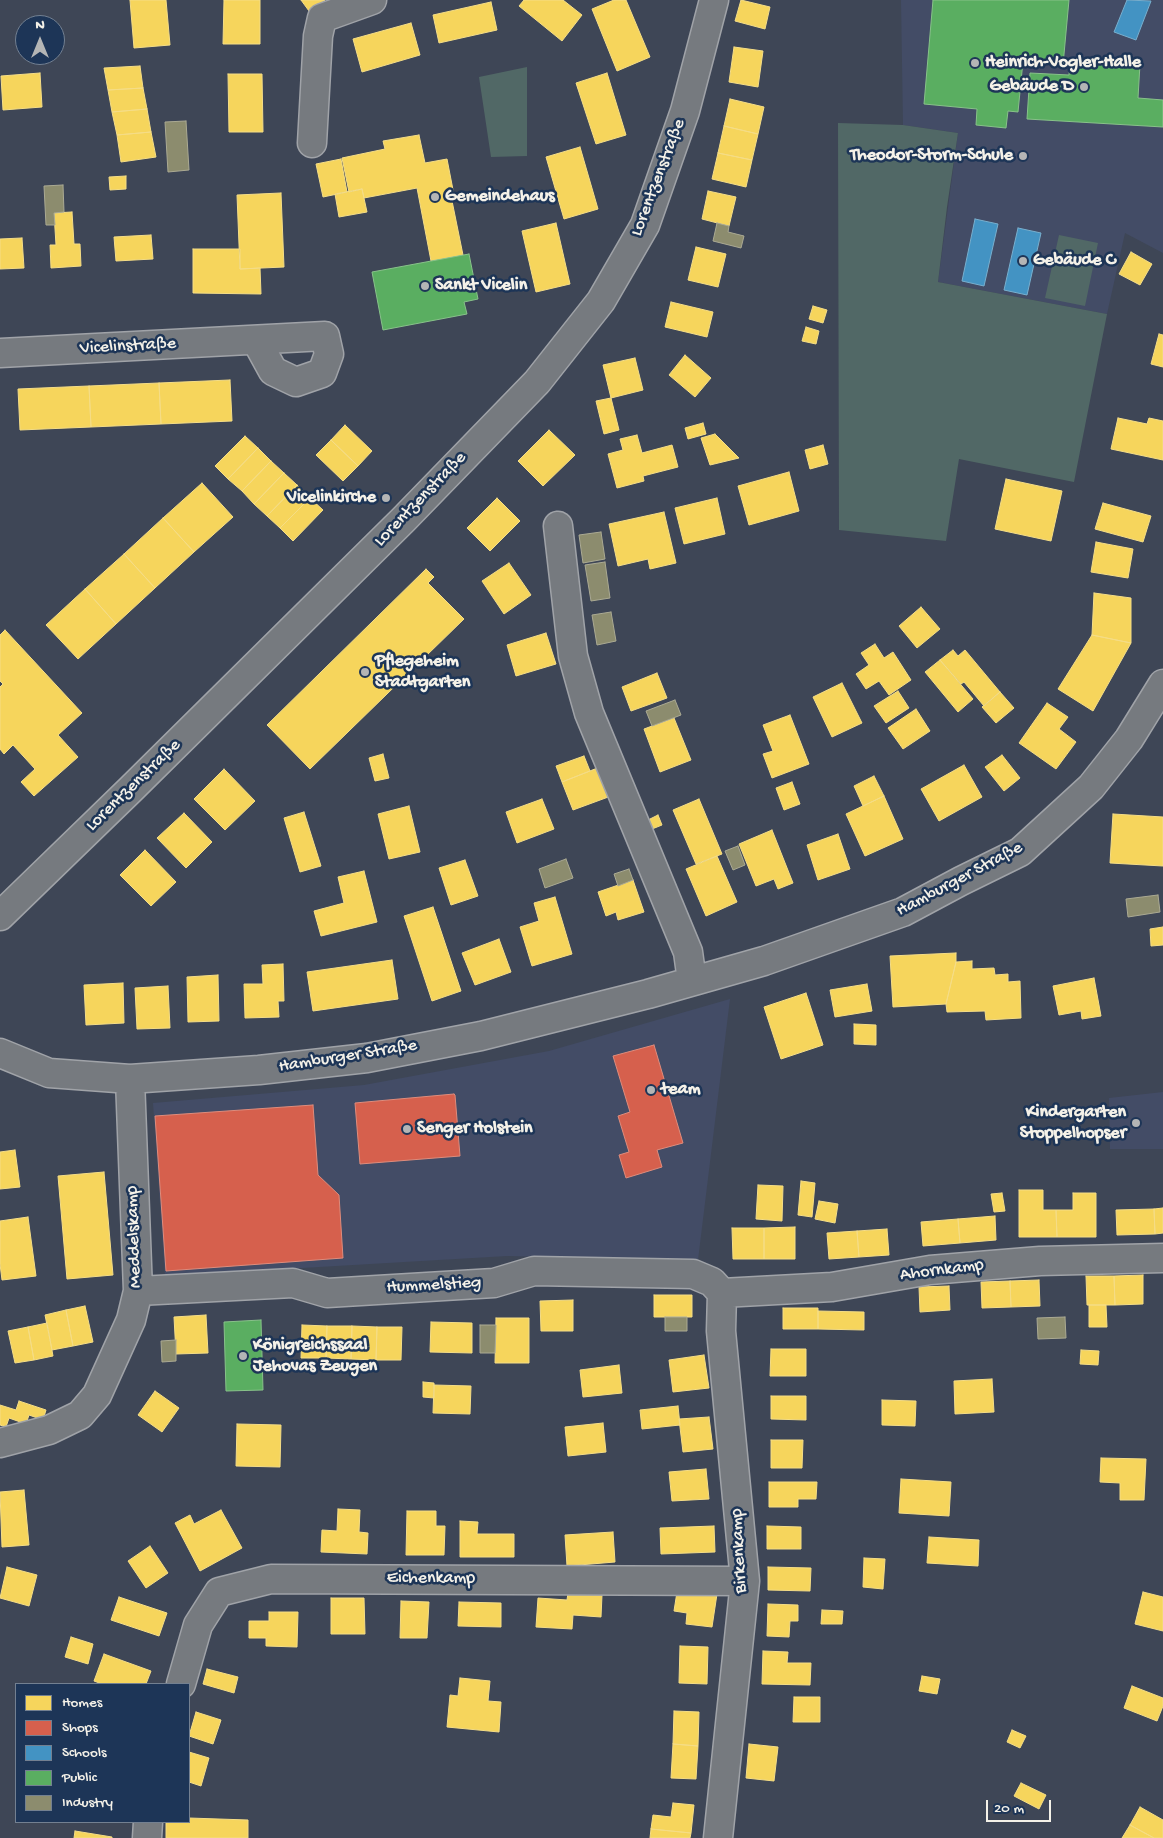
<!DOCTYPE html>
<html>
<head>
<meta charset="utf-8">
<style>
  body { margin:0 }
  #map { position:relative; width:1163px; height:1838px; overflow:hidden; background:#3e4656; font-family:"Gochi Hand",sans-serif }
  canvas { display:block }
  .legend { position:absolute; left:15px; top:1683px; width:175px; height:140px; box-sizing:border-box; background:#1d3557; border:1px solid #738091; margin:0; padding:6px 9px; list-style:none; font-size:15px; color:#f4f1e8 }
  .legend li { display:flex; align-items:center; gap:10px; height:25px }
  .legend b { width:25px; border:1px solid #738091 }
  .north { position:absolute; left:15px; top:15px; width:50px; height:50px; box-sizing:border-box; background:#1d3557; border:1px solid #738091; border-radius:50%; rotate:0deg; font-size:14px; font-weight:700; line-height:20px; text-align:center; color:#f4f1e8 }
  .north::after { content:''; display:block; margin:auto; width:18px; height:22px; background:#b4b5b5; clip-path:polygon(50% 0,100% 100%,50% 72%,0 100%) }
  .scale { position:absolute; left:986px; top:1800px; width:65px; height:22px; box-sizing:border-box; border:2px solid #f4f1e8; border-top:0; padding-left:6px; font-size:15px; line-height:18px; white-space:nowrap; color:#f4f1e8; -webkit-text-stroke:4px #1d3557; paint-order:stroke }
</style>
</head>
<body>
<div id="map">
<canvas width="1163" height="1838"></canvas>
<ul class="legend">
<li><b style="height:14px;background:#f6d55c"></b>Homes</li>
<li><b style="height:14px;background:#d6604d"></b>Shops</li>
<li><b style="height:14px;background:#4393c3"></b>Schools</li>
<li><b style="height:14px;background:#5aae61"></b>Public</li>
<li><b style="height:14px;background:#8c8c6e"></b>Industry</li>
</ul>
<div class="north">N</div>
<div class="scale">20 m</div>
</div>
<script>
const g = document.querySelector('canvas').getContext('2d');
g.lineJoin = 'round';
function fill(path, color) { g.fillStyle = color; g.fill(path, 'evenodd'); }
const toPath = rows => new Path2D(rows.map(r => 'M' + r).join(''));
function stroke(path, color, width, dash) { g.strokeStyle = color; g.lineWidth = width; g.lineCap = dash ? 'butt' : 'round'; g.setLineDash(dash || []); g.stroke(path); }
function label(font, color, halo, rows, align = 'center') {
  g.font = font + ' "Gochi Hand",sans-serif'; g.lineWidth = 5; g.setLineDash([]); g.textBaseline = 'middle'; g.strokeStyle = halo; g.fillStyle = color; for (const [text, x, y, turn = 0] of rows) {
    g.save(); g.translate(x, y); g.rotate((+turn || 0) * Math.PI / 180); g.textAlign = isNaN(turn) ? turn : align; if (halo) g.strokeText(text, 0, 0); g.fillText(text, 0, 0); g.restore();
  }
}
fill(toPath([
  [901,0,1163,0,1163,253,1125,233,1107,314,938,282,958,133,903,125],
  [730,999,698,1260,507,1256,165,1276,153,1103,364,1085,549,1051],
  [1163,1092,1163,1149,1110,1149,1109,1098]
]), '#434c66');
fill(toPath([
  [527,67,527,156,491,157,479,77],
  [838,123,903,125,958,133,947,207,938,282,1107,314,1074,482,959,459,946,541,839,530],
  [1059,235,1098,243,1085,306,1045,298]
]), '#516866');
const homes = toPath([
  [130,0,166,0,170,45,134,48,130,0],
  [224,0,260,0,260,44,223,44,224,0],
  [301,0,325,0,309,11,301,0],
  [524,0,563,0,582,15,562,41,519,6,524,0],
  [614,0,626,0,650,57,617,71,592,9,614,0],
  [741,0,770,7,765,29,735,21,741,0],
  [491,2,497,30,439,43,433,15,491,2],
  [411,23,420,55,362,72,353,39,411,23],
  [734,47,763,51,758,87,729,82,734,47],
  [140,66,143,88,108,90,104,68,140,66],
  [40,73,42,107,3,110,1,76,40,73],
  [607,73,626,135,596,144,576,83,607,73],
  [228,74,262,74,263,132,229,132,228,74],
  [143,88,147,109,112,112,108,90,143,88],
  [730,99,764,107,758,134,724,126,730,99],
  [147,109,151,132,117,135,112,112,147,109],
  [724,126,758,134,752,160,718,153,724,126],
  [151,132,156,157,121,162,117,135,151,132],
  [419,135,425,163,447,159,454,195,451,196,463,255,431,261,417,188,364,198,362,189,349,192,342,158,385,149,383,141,419,135],
  [580,147,598,209,564,219,546,157,580,147],
  [718,153,752,160,746,187,712,179,718,153],
  [341,159,347,192,323,197,316,164,341,159],
  [126,176,126,189,110,190,109,177,126,176],
  [362,189,367,212,339,217,335,194,362,189],
  [708,191,736,197,729,226,702,219,708,191],
  [281,193,284,267,240,269,237,195,281,193],
  [72,212,74,244,80,244,81,266,51,268,50,245,56,245,54,213,72,212],
  [556,223,570,284,536,292,522,231,556,223],
  [151,235,153,259,116,261,114,237,151,235],
  [22,238,24,268,0,269,0,239,22,238],
  [696,247,726,254,718,287,688,280,696,247],
  [193,249,240,249,240,269,260,268,261,294,193,293,193,249],
  [1131,252,1152,264,1140,285,1119,274,1131,252],
  [671,302,713,312,707,337,665,327,671,302],
  [813,306,827,310,823,323,809,319,813,306],
  [806,327,819,331,816,344,802,341,806,327],
  [1159,334,1163,335,1163,367,1151,364,1159,334],
  [685,355,711,378,695,397,669,375,685,355],
  [635,358,643,390,611,398,603,365,635,358],
  [230,380,232,421,161,424,159,383,230,380],
  [159,383,161,424,91,427,89,386,159,383],
  [89,386,91,427,20,430,18,389,89,386],
  [611,398,619,430,604,434,596,401,611,398],
  [1118,418,1147,424,1149,418,1163,421,1163,460,1111,449,1118,418],
  [703,423,706,434,688,439,685,428,703,423],
  [345,425,372,451,358,466,331,440,345,425],
  [549,430,575,455,543,486,518,461,549,430],
  [715,434,739,458,710,465,701,438,715,434],
  [637,435,642,453,672,445,678,467,643,476,644,481,617,488,608,454,623,450,620,439,637,435],
  [245,436,258,448,228,479,215,466,245,436],
  [331,440,358,466,343,481,316,455,331,440],
  [823,445,828,464,810,469,805,450,823,445],
  [258,448,271,461,242,491,228,479,258,448],
  [271,461,284,473,254,504,242,491,271,461],
  [789,472,799,511,749,525,738,486,789,472],
  [284,473,297,485,267,516,254,504,284,473],
  [1006,479,1062,491,1051,541,995,529,1006,479],
  [202,483,233,517,194,552,163,518,202,483],
  [297,485,310,498,280,528,267,516,297,485],
  [310,498,323,510,293,541,280,528,310,498],
  [497,498,520,521,490,551,467,528,497,498],
  [717,498,725,534,684,544,675,508,717,498],
  [1103,503,1151,516,1143,542,1095,529,1103,503],
  [664,512,676,563,650,569,648,559,618,566,609,524,664,512],
  [163,518,194,552,155,588,124,554,163,518],
  [1096,542,1133,549,1128,578,1091,572,1096,542],
  [124,554,155,588,116,624,85,589,124,554],
  [509,563,531,595,504,614,482,581,509,563],
  [426,569,434,577,428,583,464,619,310,769,267,725,426,569],
  [85,589,116,624,78,659,46,625,85,589],
  [1094,593,1131,598,1131,643,1092,635,1094,593],
  [921,607,940,629,917,648,899,626,921,607],
  [5,630,82,713,58,735,78,757,34,796,21,782,35,769,13,745,4,754,0,749,0,687,3,684,0,681,0,635,5,630],
  [546,633,556,664,516,676,507,645,546,633],
  [1092,635,1131,643,1093,711,1058,689,1092,635],
  [875,644,884,658,893,652,911,680,889,695,879,681,866,689,856,674,869,665,861,653,875,644],
  [953,650,958,656,965,650,1000,692,984,706,964,682,961,684,940,660,953,650],
  [940,660,973,699,958,712,925,672,940,660],
  [657,673,667,698,631,711,622,687,657,673],
  [842,683,862,723,832,737,813,697,842,683],
  [898,691,909,708,886,723,874,706,898,691],
  [1000,692,1014,708,996,723,982,707,1000,692],
  [1047,703,1068,717,1059,729,1076,742,1056,769,1019,743,1047,703],
  [916,709,930,731,903,749,888,728,916,709],
  [790,715,809,764,772,778,763,754,773,751,763,725,790,715],
  [674,718,691,760,660,772,644,729,674,718],
  [383,754,389,778,375,781,369,758,383,754],
  [1002,755,1020,778,1004,791,985,767,1002,755],
  [584,756,590,771,562,782,556,766,584,756],
  [964,765,982,797,939,821,921,789,964,765],
  [600,767,611,796,573,810,562,782,600,767],
  [224,769,255,801,225,830,194,799,224,769],
  [874,776,884,796,863,806,854,786,874,776],
  [792,782,800,804,784,810,776,788,792,782],
  [884,796,903,839,865,856,846,814,884,796],
  [542,799,554,829,517,843,506,812,542,799],
  [699,799,722,854,696,864,673,810,699,799],
  [409,806,420,852,389,859,378,814,409,806],
  [304,812,321,866,300,872,284,818,304,812],
  [184,813,212,842,186,868,157,838,184,813],
  [1113,814,1163,817,1163,866,1110,863,1113,814],
  [658,815,662,825,652,829,648,820,658,815],
  [772,830,793,883,778,889,774,879,756,886,739,844,772,830],
  [838,834,850,869,818,880,807,845,838,834],
  [145,850,176,882,151,906,120,875,145,850],
  [717,856,737,902,706,916,686,869,717,856],
  [465,860,478,896,451,905,439,868,465,860],
  [364,871,377,922,321,936,314,911,344,903,338,877,364,871],
  [633,880,644,912,618,920,616,912,606,916,598,892,633,880],
  [555,897,572,954,532,966,520,927,539,921,534,903,555,897],
  [433,907,461,991,432,1001,404,916,433,907],
  [1163,927,1163,945,1151,946,1150,929,1163,927],
  [499,939,511,972,475,985,462,953,499,939],
  [956,953,956,962,946,1004,893,1007,890,956,956,953],
  [392,960,398,999,313,1011,307,972,392,960],
  [972,961,972,969,994,968,995,975,1008,974,1008,982,1020,981,1021,1018,986,1020,985,1011,947,1012,946,1004,956,962,972,961],
  [283,964,284,1001,278,1001,279,1017,245,1018,244,984,263,984,262,965,283,964],
  [218,975,219,1021,188,1022,187,977,218,975],
  [1094,978,1101,1016,1082,1019,1081,1011,1059,1015,1053,986,1094,978],
  [123,983,124,1023,86,1025,84,985,123,983],
  [867,984,872,1011,835,1017,830,990,867,984],
  [168,986,170,1028,137,1029,135,988,168,986],
  [806,993,823,1045,781,1059,764,1007,806,993],
  [854,1024,876,1025,876,1045,854,1044,854,1024],
  [15,1150,20,1187,0,1189,0,1152,15,1150],
  [104,1172,113,1275,67,1279,58,1176,104,1172],
  [801,1181,815,1183,812,1217,798,1215,801,1181],
  [758,1185,783,1186,782,1221,756,1219,758,1185],
  [1019,1190,1043,1190,1043,1210,1056,1210,1057,1237,1019,1237,1019,1190],
  [1002,1193,1005,1211,994,1212,991,1194,1002,1193],
  [1073,1193,1096,1193,1096,1237,1057,1237,1056,1210,1073,1210,1073,1193],
  [819,1201,838,1204,835,1223,815,1219,819,1201],
  [1163,1208,1163,1233,1155,1234,1154,1209,1163,1208],
  [1154,1209,1155,1234,1117,1235,1116,1210,1154,1209],
  [995,1216,996,1240,960,1243,958,1219,995,1216],
  [28,1217,36,1276,2,1280,0,1264,0,1221,28,1217],
  [958,1219,960,1243,923,1246,921,1222,958,1219],
  [795,1227,795,1259,764,1259,764,1228,795,1227],
  [732,1228,764,1228,764,1259,733,1259,732,1228],
  [887,1229,889,1255,859,1257,857,1231,887,1229],
  [857,1231,859,1257,829,1259,827,1233,857,1231],
  [1143,1275,1143,1304,1115,1305,1114,1276,1143,1275],
  [1086,1276,1114,1276,1115,1305,1087,1305,1086,1276],
  [1039,1280,1040,1306,1011,1307,1010,1281,1039,1280],
  [1010,1281,1011,1307,982,1308,981,1282,1010,1281],
  [949,1286,950,1310,920,1312,919,1287,949,1286],
  [654,1295,692,1295,692,1317,654,1317,654,1295],
  [573,1300,573,1331,541,1331,540,1301,573,1300],
  [1089,1305,1106,1305,1107,1327,1089,1327,1089,1305],
  [85,1306,93,1342,73,1346,66,1310,85,1306],
  [783,1308,818,1308,818,1329,783,1329,783,1308],
  [66,1310,73,1346,52,1350,45,1315,66,1310],
  [818,1311,864,1312,864,1330,818,1329,818,1311],
  [206,1315,208,1353,176,1354,174,1317,206,1315],
  [496,1318,529,1318,529,1363,495,1363,496,1318],
  [431,1322,472,1323,472,1353,430,1352,431,1322],
  [47,1323,53,1356,34,1360,28,1327,47,1323],
  [302,1325,327,1326,326,1358,301,1358,302,1325],
  [327,1326,352,1326,351,1359,326,1358,327,1326],
  [352,1326,377,1327,376,1360,351,1359,352,1326],
  [28,1327,34,1360,15,1363,8,1331,28,1327],
  [377,1327,402,1327,401,1360,376,1360,377,1327],
  [771,1349,806,1349,806,1376,770,1376,771,1349],
  [1081,1350,1099,1351,1098,1365,1080,1364,1081,1350],
  [704,1355,709,1388,673,1392,669,1360,704,1355],
  [619,1365,622,1393,583,1397,580,1370,619,1365],
  [992,1379,994,1412,955,1414,954,1381,992,1379],
  [423,1382,434,1383,434,1398,423,1397,423,1382],
  [434,1385,471,1386,470,1414,433,1413,434,1385],
  [155,1391,179,1408,162,1432,138,1415,155,1391],
  [771,1396,806,1396,806,1420,771,1419,771,1396],
  [882,1400,916,1401,915,1426,882,1425,882,1400],
  [19,1401,46,1410,43,1420,29,1415,26,1424,9,1418,6,1427,0,1425,0,1405,16,1410,19,1401],
  [678,1406,680,1425,642,1429,640,1410,678,1406],
  [709,1417,713,1449,683,1452,679,1419,709,1417],
  [603,1423,606,1452,568,1456,565,1427,603,1423],
  [237,1424,281,1425,280,1467,236,1466,237,1424],
  [771,1440,803,1440,802,1468,771,1468,771,1440],
  [1101,1458,1146,1459,1144,1500,1120,1500,1120,1483,1100,1482,1101,1458],
  [706,1469,709,1499,672,1501,669,1472,706,1469],
  [901,1479,951,1482,949,1516,899,1513,901,1479],
  [769,1482,817,1482,816,1499,798,1499,798,1507,769,1507,769,1482],
  [24,1490,29,1545,2,1547,0,1492,24,1490],
  [338,1509,360,1510,359,1532,368,1533,367,1554,321,1552,322,1530,337,1531,338,1509],
  [221,1510,242,1548,200,1571,175,1523,190,1515,194,1524,221,1510],
  [407,1511,436,1511,436,1526,445,1526,444,1555,406,1555,407,1511],
  [460,1521,478,1522,477,1534,514,1534,514,1557,460,1557,460,1521],
  [714,1526,715,1552,661,1554,660,1528,714,1526],
  [767,1526,801,1527,801,1549,767,1549,767,1526],
  [613,1532,615,1562,567,1566,565,1535,613,1532],
  [929,1537,979,1540,978,1566,927,1563,929,1537],
  [150,1546,168,1573,146,1588,128,1561,150,1546],
  [864,1558,885,1559,883,1589,863,1587,864,1558],
  [7,1567,37,1575,29,1606,0,1598,7,1567],
  [768,1567,811,1568,810,1591,768,1590,768,1567],
  [677,1592,717,1594,712,1627,686,1624,687,1613,674,1611,677,1592],
  [1143,1592,1163,1597,1163,1631,1135,1624,1143,1592],
  [568,1593,602,1595,601,1617,573,1615,572,1629,536,1627,538,1598,567,1600,568,1593],
  [119,1597,167,1613,159,1636,111,1620,119,1597],
  [331,1598,364,1598,365,1634,331,1634,331,1598],
  [401,1601,429,1602,427,1638,400,1638,401,1601],
  [459,1602,501,1603,501,1627,458,1626,459,1602],
  [768,1604,798,1605,798,1621,790,1621,789,1637,767,1636,768,1604],
  [822,1610,843,1611,842,1624,821,1624,822,1610],
  [269,1612,298,1612,297,1647,266,1646,266,1638,249,1638,249,1621,269,1621,269,1612],
  [71,1637,93,1644,88,1664,65,1657,71,1637],
  [680,1646,708,1647,707,1684,679,1683,680,1646],
  [763,1651,788,1652,787,1663,811,1663,810,1685,762,1684,763,1651],
  [104,1654,151,1671,146,1684,102,1684,94,1681,104,1654],
  [207,1669,238,1677,234,1693,203,1684,207,1669],
  [922,1676,940,1679,937,1694,919,1691,922,1676],
  [460,1678,490,1681,488,1701,501,1702,499,1732,447,1727,450,1695,458,1696,460,1678],
  [1132,1686,1163,1698,1163,1706,1157,1721,1124,1708,1132,1686],
  [794,1697,820,1697,820,1722,793,1722,794,1697],
  [674,1711,699,1712,698,1746,673,1744,674,1711],
  [196,1712,221,1720,213,1744,189,1736,196,1712],
  [1012,1730,1026,1736,1020,1748,1007,1742,1012,1730],
  [673,1744,698,1746,696,1779,671,1778,673,1744],
  [749,1744,778,1747,774,1781,746,1778,749,1744],
  [189,1752,209,1758,201,1786,189,1782,189,1752],
  [1021,1783,1046,1795,1039,1809,1014,1796,1021,1783],
  [673,1803,694,1805,691,1833,651,1829,653,1815,671,1817,673,1803],
  [1140,1807,1163,1820,1163,1838,1154,1838,1130,1825,1140,1807],
  [189,1818,248,1820,248,1838,166,1838,166,1822,189,1822,189,1818],
  [1130,1825,1154,1838,1122,1838,1130,1825],
  [651,1829,691,1833,690,1838,650,1838,651,1829],
  [75,1831,112,1837,112,1838,74,1838,75,1831]
]);
fill(homes, '#f6d55c');
stroke(homes, '#f5dd86', 1);
const shops = toPath([
  [654,1045,683,1143,657,1150,662,1167,626,1178,619,1155,629,1152,618,1116,630,1112,613,1056,654,1045],
  [454,1094,455,1095,460,1156,360,1164,355,1103,454,1094],
  [313,1105,318,1175,339,1195,343,1258,166,1271,155,1116,313,1105]
]);
fill(shops, '#d6604d');
stroke(shops, '#df8c7c', 1);
const schools = toPath([
  [1127,0,1151,1,1136,40,1114,32,1127,0],
  [975,219,998,224,984,286,962,281,975,219],
  [1018,228,1041,233,1027,295,1004,290,1018,228]
]);
fill(schools, '#4393c3');
stroke(schools, '#78afce', 1);
const public = toPath([
  [933,0,1069,0,1063,65,1023,61,1018,112,1008,111,1006,128,976,125,977,109,924,104,933,0],
  [1070,61,1140,64,1138,98,1163,100,1163,127,1027,119,1030,73,1069,75,1070,61],
  [469,254,478,299,464,302,467,314,383,330,372,272,469,254],
  [261,1320,263,1390,226,1391,224,1322,261,1320]
]);
fill(public, '#5aae61');
stroke(public, '#88c28a', 1);
const industry = toPath([
  [186,121,189,170,168,172,165,122,186,121],
  [63,185,64,212,54,213,55,225,46,225,44,186,63,185],
  [717,223,729,226,728,232,744,236,741,248,713,241,717,223],
  [601,532,605,559,583,563,579,535,601,532],
  [605,562,610,598,591,601,585,565,605,562],
  [611,612,616,641,597,645,592,615,611,612],
  [675,700,681,715,652,726,646,711,675,700],
  [738,846,745,865,733,870,725,851,738,846],
  [566,859,573,878,545,888,539,869,566,859],
  [629,869,633,880,618,886,614,874,629,869],
  [1158,895,1160,912,1128,917,1126,899,1158,895],
  [665,1317,687,1317,687,1331,665,1331,665,1317],
  [1065,1317,1066,1338,1038,1339,1037,1318,1065,1317],
  [480,1325,496,1325,495,1353,480,1353,480,1325],
  [176,1340,176,1361,162,1362,161,1341,176,1340]
]);
fill(industry, '#8c8c6e');
stroke(industry, '#abaa93', 1);
const minor = toPath([
  [312,143,318,36,322,18,372,0],
  [0,353,325,336,329,354,322,373,296,382,273,371,256,340],
  [558,526,573,656,589,713,688,952,692,981],
  [0,1053,49,1073,130,1079,259,1070,367,1058,481,1036,648,994,764,961,903,912,961,881,1020,852,1091,787,1129,739,1163,684],
  [138,1291,293,1283,327,1293,494,1283,534,1271,693,1274,712,1282,722,1293],
  [722,1293,832,1287,930,1270,1040,1261,1163,1258],
  [0,1443,49,1430,80,1415,97,1395,131,1320,138,1291,130,1079],
  [181,1684,198,1625,219,1592,271,1579,745,1581],
  [147,1838,148,1822],
  [718,1838,745,1581,721,1331,722,1293]
]);
const major = toPath([
  [0,916,131,789,404,519,537,382,601,301,645,225,685,111,714,0]
]);
stroke(minor, '#a0a3a8', 31);
stroke(major, '#a0a3a8', 31);
stroke(minor, '#767a7f', 28);
stroke(major, '#767a7f', 28);
for (const [x, y, r, color] of [
  [975,63,5,"#b4b5b5"],
  [1084,87,5,"#b4b5b5"],
  [1023,156,5,"#b4b5b5"],
  [435,197,5,"#b4b5b5"],
  [1023,261,5,"#b4b5b5"],
  [425,286,5,"#b4b5b5"],
  [386,498,5,"#b4b5b5"],
  [365,672,5,"#b4b5b5"],
  [651,1090,5,"#b4b5b5"],
  [1136,1123,5,"#b4b5b5"],
  [407,1129,5,"#b4b5b5"],
  [243,1356,5,"#b4b5b5"]
]) { const dot = new Path2D(); dot.arc(x, y, r, 0, 2 * Math.PI); g.fillStyle = color; g.fill(dot); stroke(dot, '#1d3557', 2); }
label('bold 18px', '#f4f1e8', '#1d3557', [
  ["Heinrich-Vogler-Halle",985,63],
  ["Gebäude D",1074,87,"right"],
  ["Theodor-Storm-Schule",1013,156,"right"],
  ["Gemeindehaus",445,197],
  ["Gebäude C",1033,261],
  ["Sankt Vicelin",435,286],
  ["Vicelinkirche",376,498,"right"],
  ["Pflegeheim",375,662],
  ["Stadtgarten",375,683],
  ["team",661,1090],
  ["Kindergarten",1126,1113,"right"],
  ["Stoppelhopser",1126,1134,"right"],
  ["Senger Holstein",417,1129],
  ["Königreichssaal",253,1346],
  ["Jehovas Zeugen",253,1367]
], 'left');
label('18px', '#f4f1e8', '#1d3557', [
  ["Lorentzenstraße",659,178,-69],
  ["Vicelinstraße",128,347,-3],
  ["Lorentzenstraße",421,500,-46],
  ["Lorentzenstraße",134,786,-44],
  ["Hamburger Straße",960,880,-28],
  ["Hamburger Straße",348,1057,-9],
  ["Meddelskamp",135,1237,-92],
  ["Ahornkamp",942,1271,-7],
  ["Hummelstieg",434,1286,-3],
  ["Birkenkamp",740,1551,-93],
  ["Eichenkamp",431,1579]
]);
</script>
</body>
</html>
